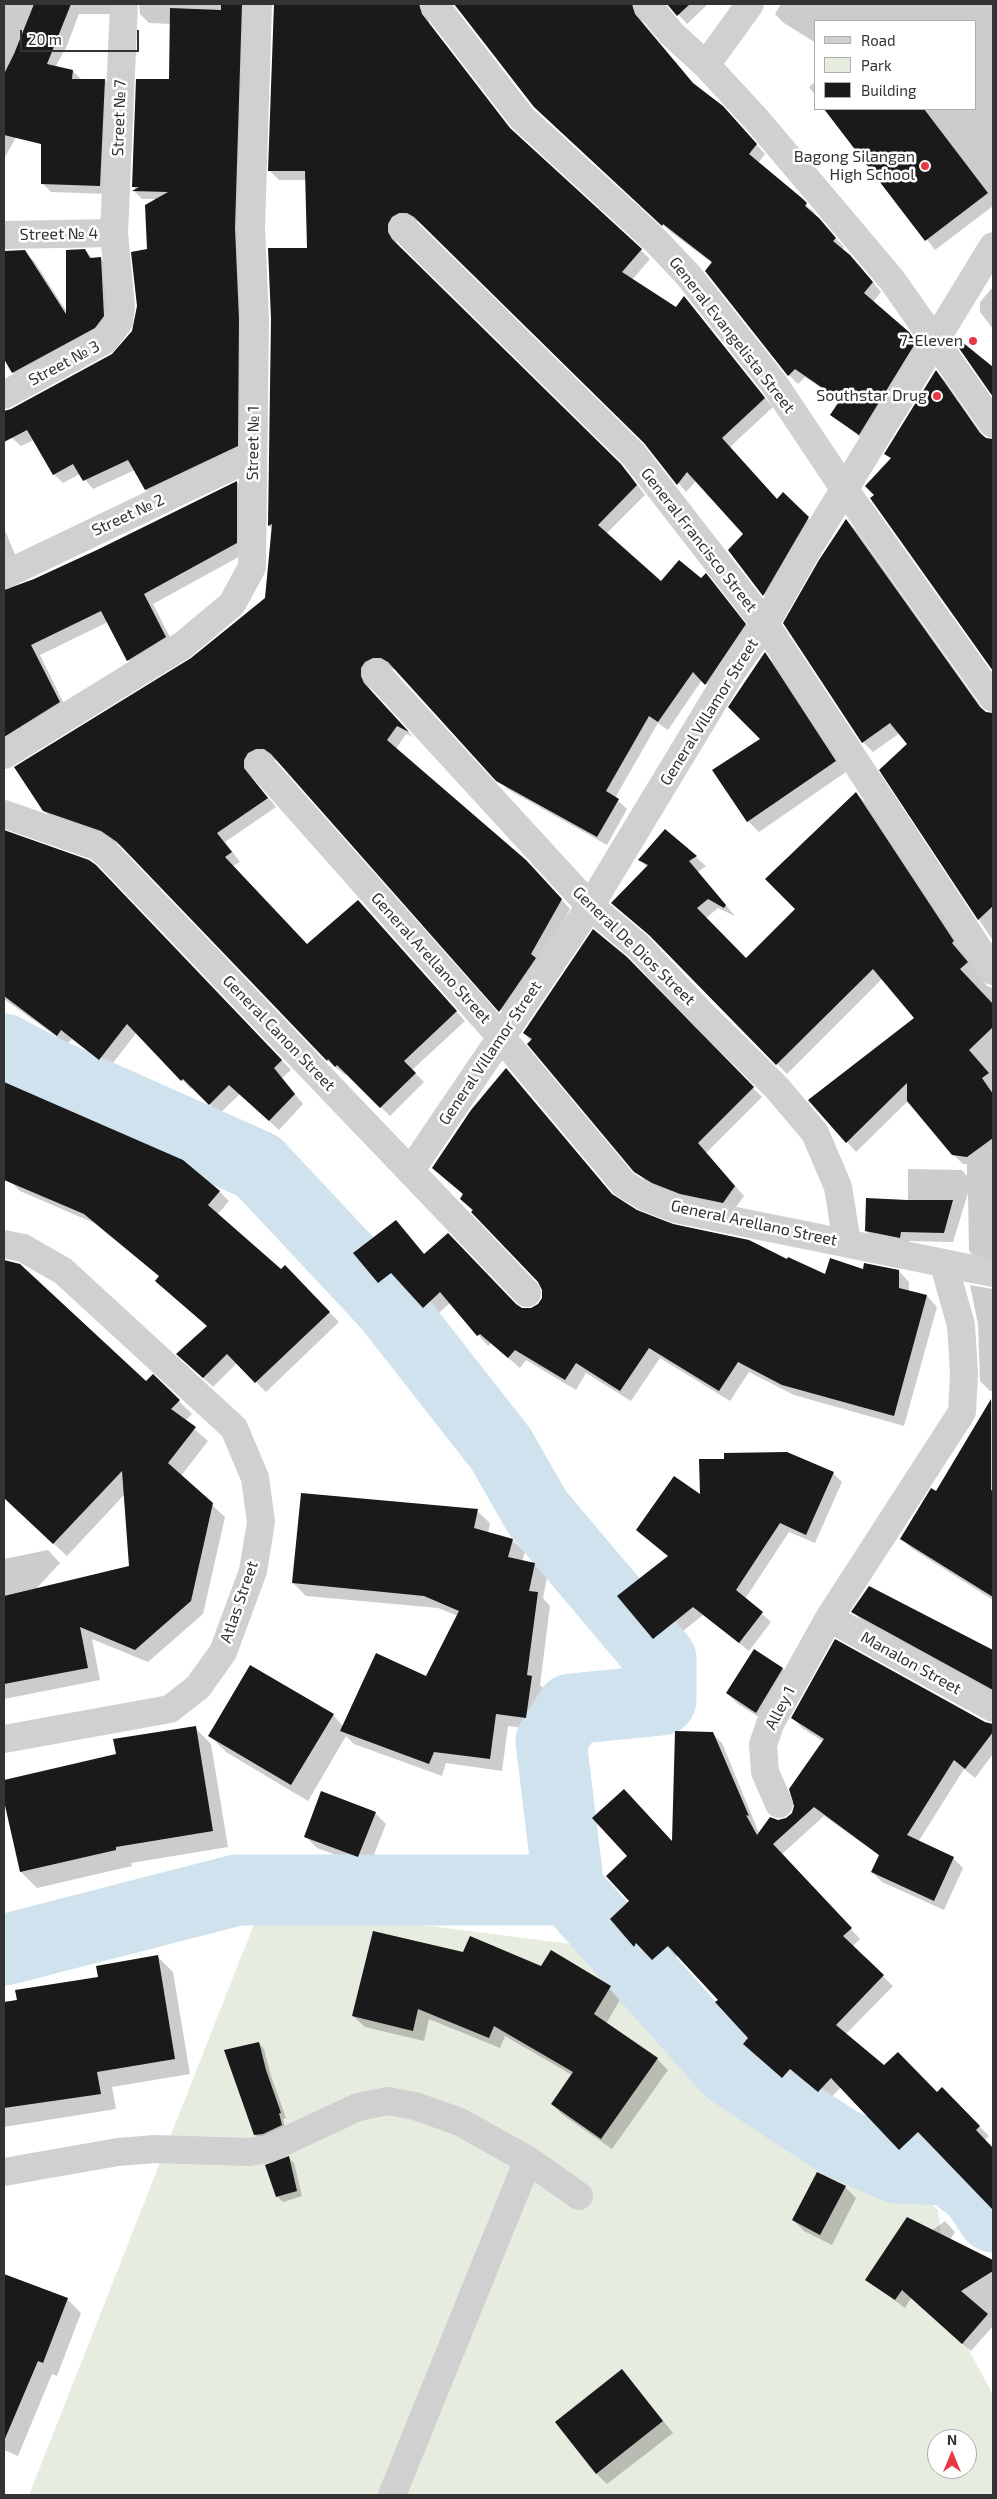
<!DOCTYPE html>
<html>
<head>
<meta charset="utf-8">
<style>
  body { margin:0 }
  #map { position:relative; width:997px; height:2499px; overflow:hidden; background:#fff; font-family:"Exo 2",sans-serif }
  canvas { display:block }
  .frame { position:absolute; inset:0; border:5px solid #333; pointer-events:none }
  .legend { position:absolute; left:814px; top:20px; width:162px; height:90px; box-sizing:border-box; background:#fff; border:1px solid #adadad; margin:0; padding:6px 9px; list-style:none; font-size:15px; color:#333 }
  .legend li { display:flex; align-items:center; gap:10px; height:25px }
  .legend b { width:25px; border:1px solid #adadad }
  .north { position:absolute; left:927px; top:2429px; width:50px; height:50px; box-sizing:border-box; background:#fff; border:1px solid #adadad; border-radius:50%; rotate:0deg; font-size:14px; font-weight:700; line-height:20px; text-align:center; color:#333 }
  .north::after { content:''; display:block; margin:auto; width:18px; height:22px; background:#e63946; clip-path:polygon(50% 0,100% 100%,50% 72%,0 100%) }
  .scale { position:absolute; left:20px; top:30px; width:119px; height:22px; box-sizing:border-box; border:2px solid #333; border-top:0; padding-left:6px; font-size:15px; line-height:18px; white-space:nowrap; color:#333; -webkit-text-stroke:4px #fff; paint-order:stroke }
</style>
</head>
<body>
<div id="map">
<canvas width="997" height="2499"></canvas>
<div class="frame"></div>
<ul class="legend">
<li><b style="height:6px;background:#d0d0d0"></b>Road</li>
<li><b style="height:14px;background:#e6ecdf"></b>Park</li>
<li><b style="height:14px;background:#1a1a1a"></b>Building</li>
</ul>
<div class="north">N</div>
<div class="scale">20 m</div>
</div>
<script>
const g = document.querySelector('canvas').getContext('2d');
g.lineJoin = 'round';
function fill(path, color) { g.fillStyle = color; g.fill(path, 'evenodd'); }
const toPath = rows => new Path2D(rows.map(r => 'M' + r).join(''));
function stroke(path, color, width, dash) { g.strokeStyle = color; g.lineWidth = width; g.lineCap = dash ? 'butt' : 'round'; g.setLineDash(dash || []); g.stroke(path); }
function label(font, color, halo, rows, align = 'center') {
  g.font = font + ' "Exo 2",sans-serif'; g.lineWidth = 5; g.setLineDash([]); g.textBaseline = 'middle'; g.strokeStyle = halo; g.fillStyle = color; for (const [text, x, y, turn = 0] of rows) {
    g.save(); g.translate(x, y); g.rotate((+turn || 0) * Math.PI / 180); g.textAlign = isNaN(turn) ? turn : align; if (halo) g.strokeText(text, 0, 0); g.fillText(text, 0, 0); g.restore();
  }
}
fill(toPath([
  [260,1909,430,1926,610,1949,662,1970,815,2100,938,2210,951,2317,993,2395,993,2495,29,2495],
  [937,2439,967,2439,967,2469,937,2469]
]), '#e6ecdf');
fill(toPath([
  [4,4,120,4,117,14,79,14,66,48,55,67,73,71,82,80,105,80,113,89,109,194,51,192,42,183,42,90,4,159],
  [139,4,254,4,246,455,155,499,146,490,135,470,93,489,80,474,63,483,54,474,34,440,21,446,12,438,4,422,4,411,12,410,113,355,133,332,157,199,142,199,134,191,136,190,133,186,170,80,171,24,149,23,140,14],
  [275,4,431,4,427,15,430,24,516,136,650,259,632,280,676,308,685,298,771,405,773,407,730,447,777,500,783,494,817,527,772,604,729,550,745,534,696,481,686,492,645,443,424,226,417,221,409,221,396,233,396,242,401,249,630,475,645,495,606,534,661,583,701,579,706,575,754,634,715,692,702,680,668,730,658,723,615,798,627,809,607,845,507,789,396,670,382,666,370,677,369,686,373,694,413,737,406,734,396,749,535,870,570,909,509,1019,278,761,266,757,253,769,252,778,276,807,225,842,240,862,232,867,307,945,358,902,465,1021,412,1070,424,1082,390,1116,346,1073,345,1075,327,1060,127,850,111,840,53,820,44,810,192,659,267,599,273,529,269,526,272,319,309,249,306,180,279,180,270,171],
  [455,4,644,4,640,16,644,24,697,88,732,117,765,154,758,163,812,210,815,213,813,215,844,247,842,250,859,265,881,292,873,302,908,333,924,351,868,443,832,415,841,402,805,377,798,384,789,375,706,271,712,263,672,233,534,107],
  [669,4,708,4,687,24],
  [781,4,993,4,993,206,935,250,826,109,976,109,976,21,816,21,816,43,784,23,775,14],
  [816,81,816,96,809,87],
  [85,250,93,259,100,258,110,268,114,317,23,382,13,372,4,356,4,257,14,252,24,252,34,261,67,312],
  [993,287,993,329,980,312,980,302],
  [936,372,945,381,986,440,993,440,993,669,872,499,876,495,892,459,886,453],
  [237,482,246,492,246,553,153,604,175,647,138,670,128,660,108,622,40,655,68,712,4,749,4,591,35,581],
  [847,521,856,530,986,714,993,714,993,941,881,770,909,744,900,733,873,752,863,742],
  [4,528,19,564,4,573],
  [765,654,775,664,846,772,759,832,748,821,762,739],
  [856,793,866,803,987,986,993,988,993,1265,978,1261,969,1251,968,1193,953,1242,909,1241,909,1247,875,1240,866,1231,908,1201,908,1169,962,1170,967,1176,967,1164,963,1164,953,1154,908,1101,856,1152,810,1100,916,1019,883,978,787,1074,659,944,613,903,648,868,640,860,665,830,706,866,698,872,735,916,718,908,706,918,746,959,797,909],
  [4,832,88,861,105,876,291,1070,282,1078,303,1104,279,1130,240,1094,219,1114,193,1087,191,1089,137,1032,109,1068,72,1039,67,1044,4,999],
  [626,958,762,1097,706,1153,744,1196,733,1211,663,1192,645,1181,524,1033],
  [507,1070,615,1198,636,1211,826,1276,865,1271,899,1271,909,1282,909,1292,927,1296,937,1307,904,1426,794,1395,749,1372,730,1401,660,1358,631,1401,586,1373,576,1390,526,1360,520,1368,491,1343,488,1346,450,1303,434,1317,402,1283,389,1293,379,1282,396,1221,425,1255,522,1309,531,1309,539,1305,543,1298,544,1290,539,1281,461,1199,464,1195,433,1167],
  [4,1083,219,1191,229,1201,217,1215,281,1271,285,1267,339,1322,266,1392,237,1363,213,1387,187,1363,208,1327,160,1277,94,1223,20,1191,11,1182,12,1178,4,1174],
  [8,1262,146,1382,153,1376,192,1414,185,1421,208,1441,181,1476,225,1517,203,1614,148,1662,92,1639,100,1680,4,1699,4,1559,48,1550,60,1563,35,1590,130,1567,125,1494,67,1556,4,1498,4,1412,26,1389,4,1369,4,1266],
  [970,1285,993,1289,993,1391,990,1391,980,1381,978,1324],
  [993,1399,993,1600,911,1548,902,1538,936,1493],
  [726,1460,833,1473,842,1482,815,1543,789,1532,745,1599,771,1622,749,1651,703,1615,663,1647,619,1596,669,1557,637,1530,701,1496],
  [477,1511,490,1523,488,1533,512,1540,525,1552,522,1562,535,1564,547,1577,543,1598,550,1606,540,1685,544,1689,539,1730,508,1726,502,1771,446,1763,442,1776,354,1744,346,1736,308,1801,226,1752,210,1736,333,1715,343,1726,426,1678,458,1616,438,1608,306,1596,293,1583],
  [869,1587,993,1651,993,1694,863,1622,853,1612],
  [755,1651,783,1669,794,1680,768,1723,738,1704,727,1693],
  [793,1718,993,1725,993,1754,975,1778,964,1769,918,1842,953,1858,963,1868,944,1910,882,1882,872,1872,880,1856,824,1816,782,1854,860,1939,852,1947,893,1986,845,2035,884,2067,937,2094,942,2089,989,2136,955,2169,928,2141,910,2159,841,2087,828,2101,801,2078,792,2087,755,2054,750,2038,720,2000,678,1955,662,1969,646,1952,644,1956,611,1919,631,1901,673,1843,712,1733,722,1743,759,1833,777,1821,785,1820,793,1814,824,1742,802,1728],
  [195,1728,211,1744,228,1847,131,1863,132,1866,37,1888,21,1872,4,1796,4,1782,117,1755],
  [375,1813,386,1824,369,1867,317,1848,305,1836],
  [464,1954,542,1968,610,1987,621,1998,606,2024,657,2059,668,2070,612,2149,563,2115,552,2104,572,2075,505,2036,500,2048,429,2019,424,2041,365,2027,353,2016],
  [158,1957,173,1972,190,2074,112,2087,116,2109,4,2127,4,2003,99,1978],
  [259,2043,264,2049,271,2076,286,2118,283,2119,286,2131,261,2140,255,2135],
  [289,2158,294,2163,302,2196,283,2202,278,2197,267,2166],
  [845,2187,856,2198,832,2245,804,2231,793,2220],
  [945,2221,955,2232,950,2240,993,2262,993,2326,971,2351,911,2298,905,2308,866,2279],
  [4,2276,67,2299,81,2313,57,2376,52,2374,18,2456,4,2450],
  [622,2371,673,2433,607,2484,596,2473]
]), '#0003');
stroke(toPath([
  [4,1049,49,1073,258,1166,389,1306,501,1449,537,1512,661,1659,661,1700,571,1709,551,1741,569,1890,729,2070,840,2143,897,2168,948,2170,976,2191,993,2217],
  [4,1950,237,1890,569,1890]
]), '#cfe2ee', 71);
fill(toPath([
  [34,4,71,4,47,64,73,70,72,79,105,79,100,186,41,184,41,144,4,135,4,74,14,54],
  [221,4,242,4,235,228,239,319,238,446,145,490,128,460,83,481,73,464,53,475,27,430,4,442,4,411,11,409,112,354,132,331,137,306,131,252,147,249,145,205,168,192,132,191,139,187,132,187,136,79,169,79,170,8,221,10],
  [274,4,419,4,422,14,510,128,642,249,622,272,676,307,684,296,762,394,765,398,722,438,777,499,783,492,809,517,763,596,728,550,743,534,687,472,677,485,644,443,414,217,407,213,399,213,392,217,388,224,388,232,392,239,621,464,637,485,598,525,661,581,679,560,701,578,706,573,746,624,705,685,693,672,658,722,649,716,606,791,619,799,597,837,496,781,388,662,381,658,373,658,365,662,361,668,361,676,364,683,409,732,397,726,387,740,526,860,562,899,531,954,536,958,499,1012,271,754,264,749,256,749,248,753,244,760,244,768,268,798,217,833,232,852,225,857,307,944,358,900,457,1011,404,1061,416,1073,380,1108,337,1065,335,1067,328,1059,327,1061,117,842,101,831,43,811,14,767,191,658,265,598,272,524,268,526,271,319,268,248,307,248,305,171,268,171],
  [454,4,632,4,635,14,693,83,723,106,757,144,749,154,803,199,807,203,805,206,819,218,836,238,833,241,850,255,873,282,864,293,909,332,916,342,859,435,830,415,840,400,795,369,788,376,705,271,712,262,663,224,662,226,534,107],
  [667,4,690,4,677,16],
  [824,109,924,109,988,193,925,241],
  [85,249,90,258,101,257,104,316,95,328,12,373,4,359,4,251,25,250,66,314,66,250],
  [956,337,993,367,993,397,954,341],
  [936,370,980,433,986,438,993,439,993,671,870,498,874,495,865,486,891,458,884,454],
  [237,481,237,543,144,594,166,637,127,661,101,611,31,645,60,702,4,737,4,590,34,579,99,549],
  [846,519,980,707,986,712,993,713,993,906,978,920,879,770,907,744,890,723,862,743,783,623,819,560],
  [765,652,836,761,747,822,712,770,760,739,728,707],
  [856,792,954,941,952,943,968,962,960,969,993,1004,993,1027,969,1050,989,1073,982,1078,993,1094,993,1138,967,1157,952,1155,907,1101,907,1083,846,1143,808,1100,914,1018,873,969,776,1065,649,935,611,903,648,865,638,860,665,829,697,856,689,861,726,905,724,908,708,899,697,908,746,958,795,909,765,879],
  [4,830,89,860,96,865,282,1060,274,1068,295,1094,269,1121,229,1085,209,1105,183,1079,181,1081,127,1024,99,1060,61,1030,57,1036,4,996],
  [593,929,627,957,754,1087,698,1143,735,1186,723,1203,680,1194,652,1183,634,1172,527,1044,532,1039,523,1033],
  [506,1068,612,1194,637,1210,673,1224,749,1240,787,1259,788,1257,825,1274,830,1258,863,1269,864,1263,899,1270,899,1288,927,1295,894,1416,782,1385,738,1362,719,1391,649,1348,620,1391,576,1363,565,1380,515,1350,508,1358,480,1334,477,1336,440,1292,423,1308,391,1273,378,1283,353,1253,396,1220,424,1254,448,1233,516,1304,522,1308,531,1308,538,1304,542,1298,542,1290,538,1282,471,1212,473,1210,460,1199,463,1194,432,1168,471,1110],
  [4,1082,183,1160,220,1191,208,1205,281,1269,285,1265,330,1312,255,1383,227,1354,203,1378,176,1354,207,1326,155,1281,159,1276,84,1214,4,1180],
  [866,1198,907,1200,953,1200,944,1233,901,1232,900,1238,865,1231],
  [4,1260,20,1264,146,1381,153,1374,180,1400,171,1409,196,1427,168,1463,213,1503,191,1601,135,1650,80,1627,88,1668,4,1684,4,1596,129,1566,122,1471,53,1544,4,1498],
  [991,1399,991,1491,993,1488,993,1597,900,1539,931,1488,936,1491],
  [787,1452,834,1472,806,1535,780,1523,736,1590,763,1612,739,1643,693,1607,653,1639,617,1596,668,1556,636,1530,674,1476,700,1494,699,1459,724,1459,724,1453],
  [301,1493,478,1509,474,1528,513,1539,508,1557,535,1563,529,1591,538,1592,527,1675,532,1676,526,1718,496,1714,490,1759,434,1752,429,1764,340,1731,376,1653,426,1676,459,1611,424,1596,292,1583],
  [869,1586,993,1650,993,1690,851,1612],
  [835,1639,985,1722,993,1724,993,1732,965,1769,954,1760,907,1835,954,1857,934,1901,871,1872,879,1855,814,1807,773,1844,852,1928,843,1936,884,1975,836,2025,884,2065,898,2052,937,2092,942,2087,980,2126,976,2130,993,2148,993,2210,918,2132,899,2150,831,2078,818,2092,790,2069,782,2078,743,2044,748,2038,715,2002,718,2000,668,1946,652,1960,636,1943,634,1947,610,1919,629,1901,606,1876,627,1856,592,1818,624,1789,672,1841,675,1731,713,1732,749,1816,746,1815,757,1835,770,1817,778,1820,786,1818,792,1813,794,1806,789,1789,824,1739,791,1718],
  [754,1649,783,1668,756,1713,726,1693],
  [250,1665,334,1714,291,1785,208,1736],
  [196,1726,213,1831,116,1847,116,1850,20,1872,4,1801,4,1780,116,1754,113,1739],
  [321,1791,376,1812,358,1857,304,1837],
  [373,1931,463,1952,470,1936,541,1966,551,1950,611,1986,594,2014,658,2058,601,2139,551,2104,573,2072,494,2026,489,2038,418,2009,413,2031,352,2016],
  [158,1955,175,2059,97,2072,101,2094,4,2108,4,2002,17,2000,15,1990,98,1977,96,1966],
  [259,2042,266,2070,281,2113,279,2113,282,2125,263,2134,254,2135,224,2050],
  [289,2156,297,2191,276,2197,265,2165],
  [817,2172,846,2186,820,2235,792,2220],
  [907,2217,993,2260,993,2271,961,2291,988,2314,962,2344,902,2290,895,2300,865,2280],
  [4,2274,68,2298,43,2363,38,2361,4,2441],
  [622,2369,663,2421,596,2474,555,2422]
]), '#1a1a1a');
stroke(toPath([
  [434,4,522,118,656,241,688,275,775,385,845,490,993,698],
  [647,4,672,34,706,65,756,119,892,280,993,424],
  [706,65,750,4],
  [403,228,633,454,765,624,993,971],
  [4,235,114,233],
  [4,395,105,340,119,322,121,307,114,233,124,4],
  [4,575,253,456],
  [376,673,590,906,638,946,702,1014,777,1088,815,1133,838,1187,847,1243],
  [4,755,183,645,232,604,252,567,255,319,251,228,258,4],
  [259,764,501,1037,624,1184,645,1197,676,1209,993,1273],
  [4,814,96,846,106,853,527,1293],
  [411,1170,590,906,732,671,765,624,806,552,993,246],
  [4,1244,23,1248,63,1271,234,1428,255,1478,261,1522,253,1571,223,1652,198,1687,170,1709,4,1739],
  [829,1618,993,1708],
  [779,1804,765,1772,763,1745,770,1724,829,1618,962,1412,964,1373,961,1325,944,1265],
  [4,2172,118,2152,155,2149,249,2152,268,2149,358,2107,388,2101,415,2106,460,2122,528,2160,579,2196],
  [392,2495,528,2160]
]), '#d0d0d0', 28);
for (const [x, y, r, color] of [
  [925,166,5,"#e63946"],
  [973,341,5,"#e63946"],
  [937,396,5,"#e63946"]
]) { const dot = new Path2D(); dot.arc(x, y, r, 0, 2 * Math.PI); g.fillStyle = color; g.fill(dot); stroke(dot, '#fff', 2); }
label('16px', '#333', '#fff', [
  ["Street № 7",119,118,-88],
  ["Street № 4",59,234,-1],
  ["General Evangelista Street",732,335,52],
  ["Street № 3",64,363,-28],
  ["Street № 1",253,443,-89],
  ["Street № 2",128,515,-25],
  ["General Francisco Street",699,540,52],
  ["General Villamor Street",709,712,-58],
  ["General De Dios Street",634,946,44],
  ["General Arellano Street",431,958,48],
  ["General Canon Street",279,1033,46],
  ["General Villamor Street",490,1053,-56],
  ["General Arellano Street",754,1223,12],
  ["Atlas Street",239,1602,-71],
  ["Manalon Street",911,1663,29],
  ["Alley 1",780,1708,-63]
]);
label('16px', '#333', '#fff', [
  ["Bagong Silangan",915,157],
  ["High School",915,175],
  ["7-Eleven",963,341],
  ["Southstar Drug",927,396]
], 'right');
</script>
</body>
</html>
